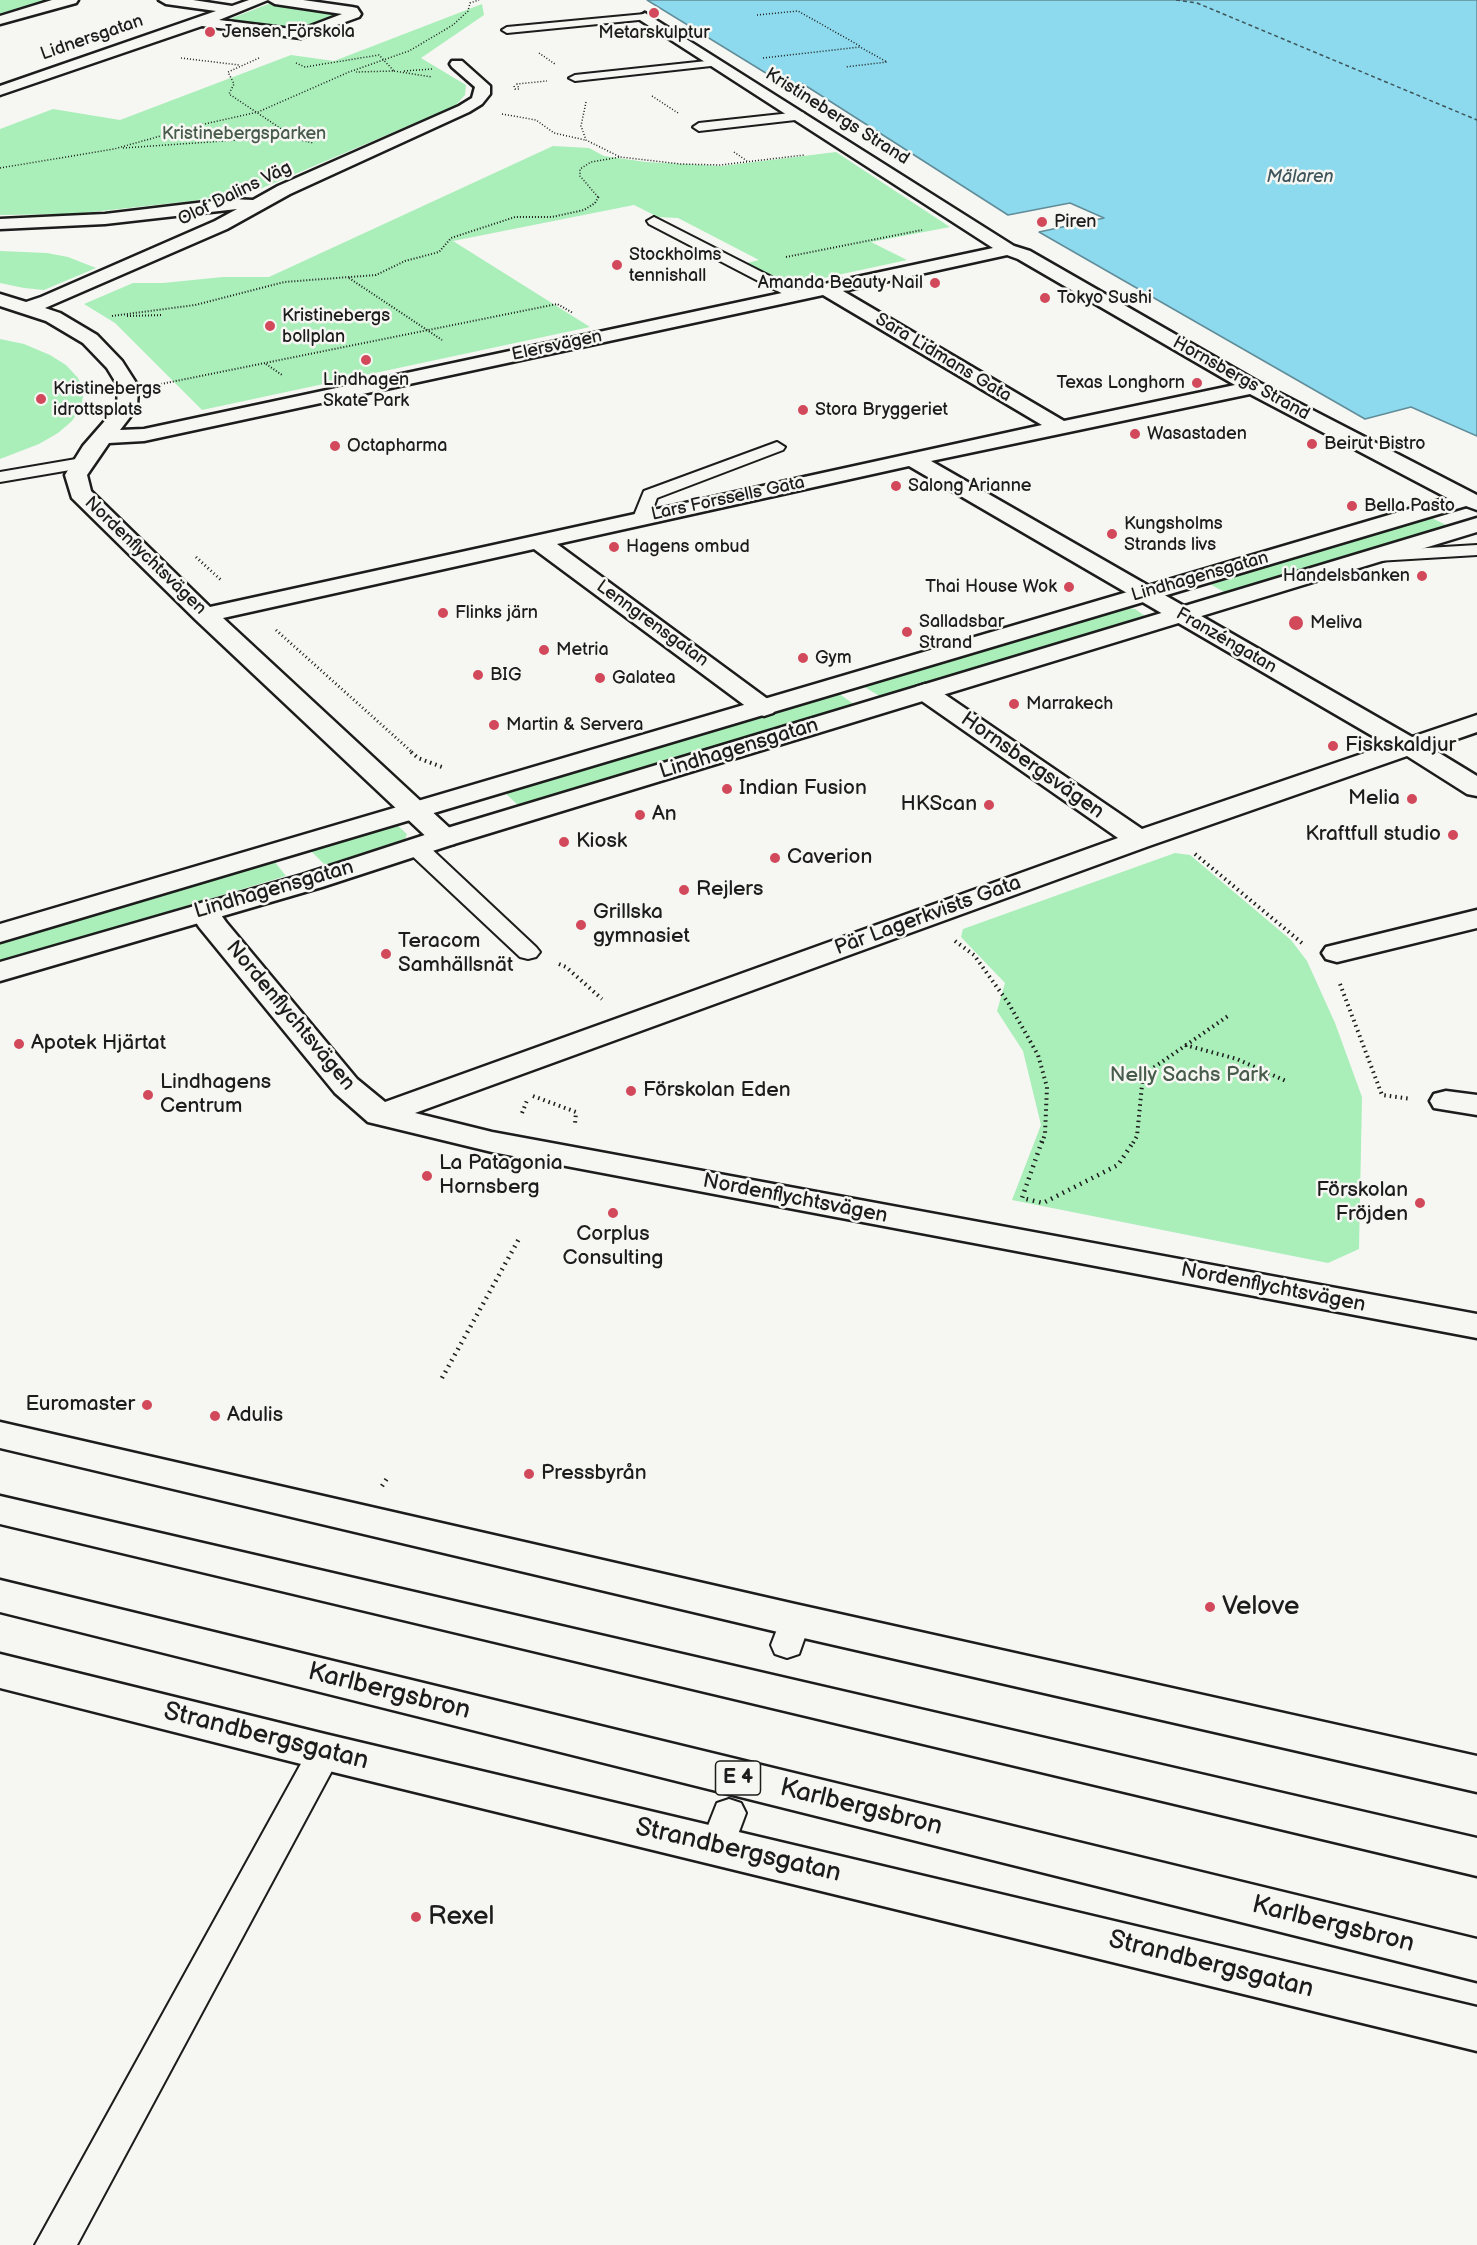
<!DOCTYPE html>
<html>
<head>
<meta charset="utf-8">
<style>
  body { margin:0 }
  canvas { display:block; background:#f6f6f2 }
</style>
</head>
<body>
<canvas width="1477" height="2245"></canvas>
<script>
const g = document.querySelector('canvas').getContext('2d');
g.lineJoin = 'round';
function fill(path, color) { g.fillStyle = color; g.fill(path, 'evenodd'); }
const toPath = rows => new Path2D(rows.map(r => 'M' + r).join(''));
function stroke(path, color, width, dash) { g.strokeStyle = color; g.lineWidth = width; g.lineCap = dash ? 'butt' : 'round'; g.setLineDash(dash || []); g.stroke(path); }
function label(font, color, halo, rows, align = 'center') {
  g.font = font + ' "Balsamiq Sans",sans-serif'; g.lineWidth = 5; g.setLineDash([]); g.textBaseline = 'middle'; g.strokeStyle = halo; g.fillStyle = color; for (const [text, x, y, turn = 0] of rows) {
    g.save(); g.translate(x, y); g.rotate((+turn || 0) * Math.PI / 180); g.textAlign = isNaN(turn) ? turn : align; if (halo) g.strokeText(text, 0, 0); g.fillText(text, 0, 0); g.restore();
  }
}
fill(toPath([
  [0,0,48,0,0,14],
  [271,3,337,13,338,16,295,30,227,20],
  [482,4,484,15,421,58,466,85,465,95,455,106,260,189,192,201,74,214,0,215,0,129,53,109,120,120,291,55,334,61],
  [553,146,589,148,604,156,646,162,721,166,836,152,950,227,871,242,907,260,787,286,743,264,759,260,678,218,658,217,634,205,453,241,590,327,202,410,115,323,84,304,133,283,163,283,223,277,269,277],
  [0,251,47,253,68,257,96,268,44,290,24,288,0,283],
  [0,339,24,344,50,355,66,365,78,378,84,391,81,407,72,421,58,433,39,444,0,459],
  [1430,517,1448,526,1226,593,1208,583],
  [1124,608,1135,609,1145,616,881,697,863,686],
  [838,693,855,705,519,806,504,792],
  [390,823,397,825,407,834,405,839,325,865,308,848],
  [1175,853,1190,855,1291,940,1307,961,1335,1023,1362,1097,1359,1249,1328,1263,1012,1200,1041,1125,1023,1051,997,1011,1005,983,961,937,963,929],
  [274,861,286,876,0,962,0,942]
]), '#aaefba');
const water = toPath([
  [647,0,1477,0,1477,436,1411,407,1365,419,1039,232,1104,218,1070,203,1008,215,803,84,787,86,647,0]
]);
fill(water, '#8dd9ed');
stroke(water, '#608d99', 1.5);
stroke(toPath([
  [1176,0,1197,3,1477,120]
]), '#3e555b', 1.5, [4, 3]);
const lane = toPath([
  [645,14,650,17,649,19,507,33,502,30,507,27,645,14],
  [716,60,720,61,720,65,575,81,569,78,575,75,716,60],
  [800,112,804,113,804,119,699,131,693,127,699,123,800,112],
  [654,217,801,292,803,295,801,298,791,298,649,224,647,221,654,217],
  [777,442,785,447,783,450,657,498,648,522,636,522,633,518,644,491,777,442],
  [82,458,88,459,90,463,88,467,0,482,0,472,82,458],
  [1477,545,1477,555,1377,561,1371,560,1368,556,1371,552,1377,551,1477,545],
  [416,840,424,842,536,947,540,952,536,957,528,959,520,957,408,852,405,847,408,842,416,840],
  [795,1608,806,1611,811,1620,799,1654,787,1658,775,1654,771,1645,784,1611,795,1608],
  [325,1738,337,1742,342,1752,77,2245,35,2245,313,1742,325,1738],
  [729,1799,741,1803,746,1813,730,1856,718,1861,706,1856,700,1846,717,1803,729,1799]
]);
const street = toPath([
  [52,0,78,0,76,3,0,24,0,16,52,0],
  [159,0,193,0,232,6,249,0,303,0,352,7,357,8,361,14,359,17,301,38,202,26,0,95,0,86,216,11,166,4,159,0],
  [268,0,275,4,342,14,300,30,219,20,268,0],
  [645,13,1014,246,1030,251,1260,383,1475,494,1477,497,1475,504,1467,506,1459,504,1250,394,931,461,1412,737,1477,715,1477,732,1431,748,1477,776,1477,796,1467,794,1407,756,1149,846,415,1113,492,1132,1477,1314,1477,1338,492,1152,368,1122,335,1093,199,927,189,911,194,905,204,902,214,905,226,922,357,1079,385,1102,1118,838,916,697,912,692,916,687,925,684,934,687,1142,829,1388,745,909,466,557,544,773,703,777,708,773,713,764,716,755,713,534,549,223,618,454,832,458,838,454,844,444,846,434,844,196,620,72,498,65,475,83,446,117,407,118,386,107,368,83,343,46,321,0,306,0,294,26,302,41,297,215,221,237,209,105,224,0,229,0,219,105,214,230,199,253,200,278,186,459,106,472,98,475,87,452,67,450,64,452,61,462,61,490,86,490,94,482,104,469,112,290,194,227,229,45,308,60,313,97,335,122,361,138,386,137,408,120,430,144,429,993,248,640,20,638,17,645,13],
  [1007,255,1018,259,1235,385,1064,421,843,291,1007,255],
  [823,295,1042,425,210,607,91,491,87,475,109,443,144,441,823,295],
  [1477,910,1477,928,1337,962,1326,959,1322,953,1326,947,1477,910],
  [1446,1091,1477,1095,1477,1115,1434,1108,1430,1101,1434,1094,1446,1091],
  [0,1422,795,1604,1477,1756,1477,1792,795,1636,0,1448,0,1422],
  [0,1654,325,1734,1477,2007,1477,2051,325,1770,0,1688,0,1654]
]);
const secondary = toPath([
  [1467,492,1477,495,1477,510,1466,506,0,942,0,924,1467,492],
  [1477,518,1477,532,454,844,322,887,0,981,0,962,302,875,434,832,1477,518]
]);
const highway = toPath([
  [0,1496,1477,1838,1477,1876,0,1524,0,1496],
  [0,1580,1477,1939,1477,1981,0,1612,0,1580]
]);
stroke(lane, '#1c1c1c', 4);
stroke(street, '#1c1c1c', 5);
stroke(secondary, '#1c1c1c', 5);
stroke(highway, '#1c1c1c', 5);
stroke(toPath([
  [757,15,798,11,860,46],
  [539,53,555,64],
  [181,58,239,65],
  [259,58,228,72,234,84,229,94,295,138],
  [763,58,860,47,887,62,845,67],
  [296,63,305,67,379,55,394,71,356,72],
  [394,71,432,77],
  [404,71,432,69],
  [514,86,515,89,519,89,517,84,547,81],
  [652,96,678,113],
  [586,102,581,126,586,140,620,157,681,164,720,165,804,155],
  [502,114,536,120,554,133,585,140],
  [123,148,253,139,296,139,313,143],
  [734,152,747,161],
  [0,168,114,149,200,125,258,112,349,72,409,51,453,25,468,11,470,3,479,0],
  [598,197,580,176,580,169,591,162,620,157]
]), '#1c1c1c', 1.5, [1, 2]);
stroke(toPath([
  [786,257,922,230],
  [349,278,442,340],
  [112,316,195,305,284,282,376,275,405,261,439,252,451,238,515,217,552,217,584,210,595,203,599,196],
  [127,316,163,315],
  [266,364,282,375],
  [161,384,557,304,573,313]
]), '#1c1c1c', 2, [1, 2]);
stroke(toPath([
  [196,557,222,581],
  [276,630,413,753]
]), '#1c1c1c', 3, [1, 3]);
stroke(toPath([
  [411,752,418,758,442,767],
  [1195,854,1302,943],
  [955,941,974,955,1009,1004,1038,1055,1047,1087,1045,1134,1042,1143],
  [559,964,566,967,602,999],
  [1340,984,1382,1095,1411,1099],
  [1185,1045,1237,1059,1286,1081],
  [533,1096,576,1112,575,1124],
  [522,1113,528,1098],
  [1133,1143,1137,1136,1143,1075,1228,1016]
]), '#1c1c1c', 4, [1.5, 4]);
stroke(toPath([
  [1042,1141,1022,1198,1043,1203,1118,1165,1134,1141],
  [442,1378,520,1237],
  [382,1486,388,1477]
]), '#1c1c1c', 4.5, [1.5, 5]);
fill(lane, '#f6f6f2');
fill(street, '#f6f6f2');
fill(secondary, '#f6f6f2');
fill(highway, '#f6f6f2');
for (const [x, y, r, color] of [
  [654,13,6,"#d1495b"],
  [210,32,6,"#d1495b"],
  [1042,222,6,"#d1495b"],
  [617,265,6,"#d1495b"],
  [935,283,6,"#d1495b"],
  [1045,298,6,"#d1495b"],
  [270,326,6,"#d1495b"],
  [366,360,6,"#d1495b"],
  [1197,383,6,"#d1495b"],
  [41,399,6,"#d1495b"],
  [803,410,6,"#d1495b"],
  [1135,434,6,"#d1495b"],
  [1312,444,6,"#d1495b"],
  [335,446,6,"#d1495b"],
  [896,486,6,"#d1495b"],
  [1352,506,6,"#d1495b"],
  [1112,534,6,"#d1495b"],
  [614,547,6,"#d1495b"],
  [1422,576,6,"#d1495b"],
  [1069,587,6,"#d1495b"],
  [443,613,6,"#d1495b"],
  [1296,623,8,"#d1495b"],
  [907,632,6,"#d1495b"],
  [544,650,6,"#d1495b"],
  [803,658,6,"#d1495b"],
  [478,675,6,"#d1495b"],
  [600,678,6,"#d1495b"],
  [1014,704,6,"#d1495b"],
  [494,725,6,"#d1495b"],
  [1333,746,6,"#d1495b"],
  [727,789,6,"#d1495b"],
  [1412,799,6,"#d1495b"],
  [989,805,6,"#d1495b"],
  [640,815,6,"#d1495b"],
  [1453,835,6,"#d1495b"],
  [564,842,6,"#d1495b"],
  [775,858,6,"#d1495b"],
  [684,890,6,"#d1495b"],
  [581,925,6,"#d1495b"],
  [386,954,6,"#d1495b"],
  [19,1044,6,"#d1495b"],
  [631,1091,6,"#d1495b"],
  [148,1095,6,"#d1495b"],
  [427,1176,6,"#d1495b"],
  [1420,1203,6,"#d1495b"],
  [613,1213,6,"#d1495b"],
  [147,1405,6,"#d1495b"],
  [215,1416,6,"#d1495b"],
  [529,1474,6,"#d1495b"],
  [1210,1607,6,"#d1495b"],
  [416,1917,6,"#d1495b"]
]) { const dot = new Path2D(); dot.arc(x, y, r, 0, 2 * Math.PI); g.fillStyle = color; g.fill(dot); stroke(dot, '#f6f6f2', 2); }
label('18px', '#1c1c1c', '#f6f6f2', [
  ["Jensen Förskola",222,32],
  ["Metarskulptur",654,33,"center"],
  ["Piren",1054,222],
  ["Stockholms",629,255],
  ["tennishall",629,276],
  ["Amanda Beauty Nail",923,283,"right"],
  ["Tokyo Sushi",1057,298],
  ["Kristinebergs",282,316],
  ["bollplan",282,337],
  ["Lindhagen",366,380,"center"],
  ["Skate Park",366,401,"center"],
  ["Texas Longhorn",1185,383,"right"],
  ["Kristinebergs",53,389],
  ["idrottsplats",53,410],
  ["Stora Bryggeriet",815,410],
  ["Wasastaden",1147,434],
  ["Beirut Bistro",1324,444],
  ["Octapharma",347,446],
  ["Salong Arianne",908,486],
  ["Bella Pasto",1364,506],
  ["Kungsholms",1124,524],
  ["Strands livs",1124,545],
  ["Hagens ombud",626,547],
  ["Handelsbanken",1410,576,"right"],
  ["Thai House Wok",1057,587,"right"],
  ["Flinks järn",455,613],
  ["Salladsbar",919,622],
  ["Strand",919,643],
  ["Meliva",1310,623],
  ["Metria",556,650],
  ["Gym",815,658],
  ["BIG",490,675],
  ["Galatea",612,678],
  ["Marrakech",1026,704],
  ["Martin & Servera",506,725]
], 'left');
label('18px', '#1c1c1c', '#f6f6f2', [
  ["Lidnersgatan",92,38,-19],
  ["Kristinebergs Strand",837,117,32],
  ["Olof Dalins Väg",235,194,-26],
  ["Elersvägen",557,346,-12],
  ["Sara Lidmans Gata",943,358,31],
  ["Hornsbergs Strand",1241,379,29],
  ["Lars Forssells Gata",728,499,-12],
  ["Nordenflychtsvägen",145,556,44],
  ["Lindhagensgatan",1200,577,-16],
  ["Lenngrensgatan",652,624,36],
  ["Franzéngatan",1226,641,30]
]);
label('18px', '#475b4b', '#f6f6f2', [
  ["Kristinebergsparken",244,134]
]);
label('italic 18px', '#3e555b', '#f6f6f2', [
  ["Mälaren",1300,177]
]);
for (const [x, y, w] of [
  [738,1778,45]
]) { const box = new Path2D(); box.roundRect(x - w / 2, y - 17, w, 34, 4.5); g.fillStyle = '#f6f6f2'; g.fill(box); stroke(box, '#1c1c1c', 1.5); }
label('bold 20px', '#1c1c1c', null, [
  ["E 4",738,1778]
]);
label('21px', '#1c1c1c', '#f6f6f2', [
  ["Fiskskaldjur",1345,746],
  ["Indian Fusion",739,789],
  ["Melia",1400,799,"right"],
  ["HKScan",977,805,"right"],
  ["An",652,815],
  ["Kraftfull studio",1441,835,"right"],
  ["Kiosk",576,842],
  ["Caverion",787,858],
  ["Rejlers",696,890],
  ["Grillska",593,913],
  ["gymnasiet",593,937],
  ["Teracom",398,942],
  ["Samhällsnät",398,966],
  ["Apotek Hjärtat",31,1044],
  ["Lindhagens",160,1083],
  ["Centrum",160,1107],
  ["Förskolan Eden",643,1091],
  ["La Patagonia",439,1164],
  ["Hornsberg",439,1188],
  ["Förskolan",1408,1191,"right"],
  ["Fröjden",1408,1215,"right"],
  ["Corplus",613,1235,"center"],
  ["Consulting",613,1259,"center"],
  ["Euromaster",135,1405,"right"],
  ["Adulis",227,1416],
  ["Pressbyrån",541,1474]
], 'left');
label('21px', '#1c1c1c', '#f6f6f2', [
  ["Lindhagensgatan",739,749,-17],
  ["Hornsbergsvägen",1032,766,35],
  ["Lindhagensgatan",274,890,-16],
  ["Pär Lagerkvists Gata",928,916,-20],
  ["Nordenflychtsvägen",290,1016,50],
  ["Nordenflychtsvägen",795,1199,11],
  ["Nordenflychtsvägen",1273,1288,11]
]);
label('21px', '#475b4b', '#f6f6f2', [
  ["Nelly Sachs Park",1189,1076]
]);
label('26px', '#1c1c1c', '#f6f6f2', [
  ["Velove",1222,1607],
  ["Rexel",428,1917]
], 'left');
label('26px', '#1c1c1c', '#f6f6f2', [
  ["Karlbergsbron",389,1692,14],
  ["Strandbergsgatan",266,1737,14],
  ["Karlbergsbron",861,1808,14],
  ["Strandbergsgatan",738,1851,13],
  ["Karlbergsbron",1333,1925,14],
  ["Strandbergsgatan",1211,1965,14]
]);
</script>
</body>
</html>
